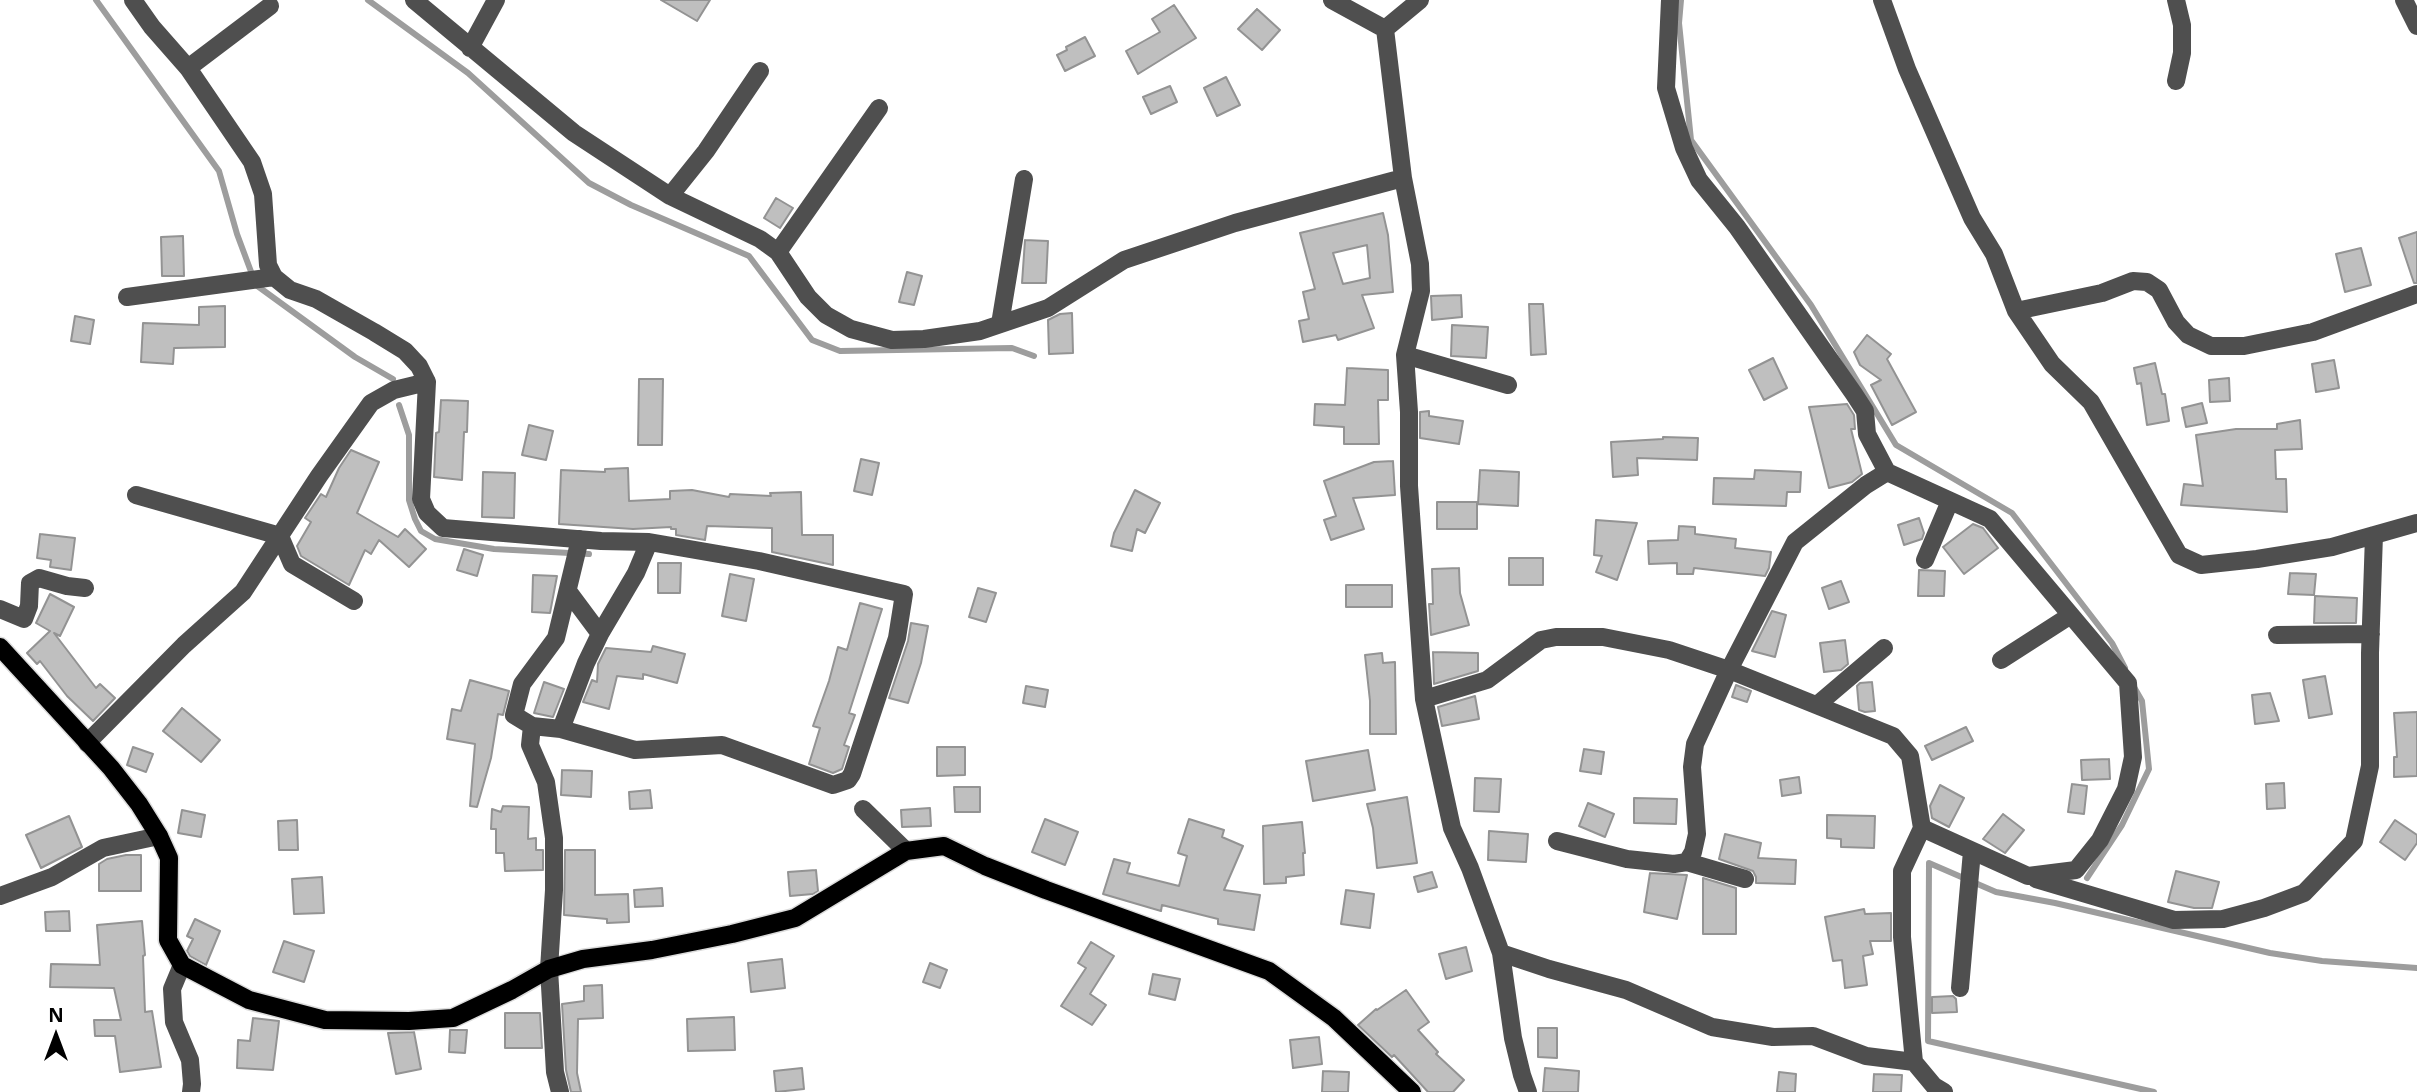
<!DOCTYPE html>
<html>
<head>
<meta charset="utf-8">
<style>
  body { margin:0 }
  #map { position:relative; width:2417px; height:1092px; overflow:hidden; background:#fff; font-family:"Noto Sans",sans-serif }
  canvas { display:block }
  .north { position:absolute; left:21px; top:1001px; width:70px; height:70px; -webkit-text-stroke:5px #fff; paint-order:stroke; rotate:0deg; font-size:19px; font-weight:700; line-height:28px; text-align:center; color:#000 }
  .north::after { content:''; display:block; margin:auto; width:24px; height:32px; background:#000; clip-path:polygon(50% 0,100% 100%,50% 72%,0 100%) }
</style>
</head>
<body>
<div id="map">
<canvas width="2417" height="1092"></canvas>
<div class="north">N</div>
</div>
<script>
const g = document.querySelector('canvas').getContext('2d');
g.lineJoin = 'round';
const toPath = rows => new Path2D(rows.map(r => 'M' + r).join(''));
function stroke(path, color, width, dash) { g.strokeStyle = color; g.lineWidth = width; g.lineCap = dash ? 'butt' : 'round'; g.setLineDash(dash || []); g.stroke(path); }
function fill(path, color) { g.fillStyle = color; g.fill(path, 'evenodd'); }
stroke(toPath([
  [96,0,219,171,237,234,256,285,355,357,393,379],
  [368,0,468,73,589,183,631,205,749,256,812,340,840,351,1012,348,1034,356],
  [1681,0,1679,23,1691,140,1811,305,1896,445,2012,513,2112,643,2125,668],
  [399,405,409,435,409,500,415,519,421,531,435,539,494,549,589,554],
  [2087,878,2122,825,2149,769,2142,701,2134,687],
  [2154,1092,1928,1041,1929,863,1996,892,2055,903,2270,953,2322,961,2417,968]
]), '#9d9d9d', 6);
const building = toPath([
  [661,0,710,0,697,21,661,0],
  [1174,5,1196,38,1138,74,1126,51,1160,32,1152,19,1174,5],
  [1257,9,1280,30,1262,50,1238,29,1257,9],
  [1085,37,1095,56,1065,71,1057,55,1067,50,1066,47,1085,37],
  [1226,77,1240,105,1217,116,1204,88,1226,77],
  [1170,86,1177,102,1151,114,1143,97,1170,86],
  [776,198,793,208,780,228,764,218,776,198],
  [1383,213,1388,235,1393,292,1362,295,1374,328,1338,340,1336,335,1303,342,1299,321,1309,319,1303,292,1315,289,1300,233,1383,213],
  [1367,245,1370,278,1343,284,1333,253,1367,245],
  [2417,232,2417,283,2414,283,2399,238,2417,232],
  [183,236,184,276,162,276,161,237,183,236],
  [1025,240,1048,241,1046,283,1022,283,1025,240],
  [2361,248,2371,285,2345,292,2336,254,2361,248],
  [907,272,922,276,914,305,899,302,907,272],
  [1461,295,1462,317,1432,320,1431,296,1461,295],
  [1529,304,1543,304,1546,354,1531,355,1529,304],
  [225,306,225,347,174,348,173,364,141,362,143,323,199,325,199,307,225,306],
  [1072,313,1073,353,1049,354,1048,320,1060,314,1072,313],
  [75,316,94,320,90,344,71,341,75,316],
  [1452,325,1488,327,1486,358,1451,356,1452,325],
  [1867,335,1891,354,1887,359,1916,412,1892,425,1871,385,1881,380,1860,365,1854,352,1867,335],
  [1773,358,1787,388,1764,400,1749,370,1773,358],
  [2334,360,2339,388,2316,392,2312,364,2334,360],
  [2155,363,2162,394,2165,394,2169,421,2147,425,2141,383,2137,384,2134,368,2155,363],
  [1347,368,1388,370,1388,400,1378,400,1379,444,1344,444,1344,427,1314,425,1315,404,1345,405,1347,368],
  [2229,378,2230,401,2210,402,2209,380,2229,378],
  [639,379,663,379,662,445,638,445,639,379],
  [441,400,468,401,467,432,464,432,462,480,434,477,436,433,439,432,441,400],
  [2202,403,2207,423,2186,427,2182,408,2202,403],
  [1847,404,1854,415,1855,429,1851,429,1862,474,1852,482,1829,488,1809,407,1847,404],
  [1429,411,1429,416,1463,421,1459,444,1420,438,1420,412,1429,411],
  [2300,420,2302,449,2275,450,2276,479,2286,479,2287,512,2181,505,2184,484,2203,486,2196,435,2236,429,2277,429,2277,424,2300,420],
  [529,425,553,431,546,460,522,455,529,425],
  [1663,437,1698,438,1697,460,1637,458,1638,475,1613,477,1611,442,1663,439,1663,437],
  [351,450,379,462,357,513,398,537,405,529,426,549,409,567,379,540,371,554,365,550,349,585,301,556,297,546,311,522,305,518,321,494,326,497,339,468,351,450],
  [861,459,879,463,872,495,854,491,861,459],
  [1393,461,1395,495,1353,498,1364,529,1331,540,1324,520,1336,516,1324,481,1374,462,1393,461],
  [628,468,629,501,670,499,670,491,692,490,729,497,730,494,771,496,770,493,801,492,802,535,833,535,833,565,772,552,772,528,707,526,705,540,676,535,676,529,671,529,671,527,633,529,559,524,561,470,605,472,605,469,628,468],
  [1480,470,1519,472,1518,506,1478,504,1480,470],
  [1755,470,1801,472,1800,492,1787,492,1786,506,1713,504,1714,478,1754,479,1755,470],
  [483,472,515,473,514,518,482,517,483,472],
  [1135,490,1160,503,1145,533,1137,529,1132,551,1111,546,1114,533,1135,490],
  [1437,502,1477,502,1477,529,1437,529,1437,502],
  [1919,518,1924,533,1922,539,1904,545,1898,525,1919,518],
  [1596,520,1637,523,1617,580,1596,572,1602,556,1594,555,1596,520],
  [1973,524,1983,528,1998,548,1964,574,1943,547,1973,524],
  [1679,526,1695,527,1695,534,1736,539,1735,548,1771,552,1769,568,1765,576,1694,568,1693,574,1677,574,1677,563,1649,564,1648,541,1678,540,1679,526],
  [40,534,75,538,71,570,50,567,51,560,37,558,40,534],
  [464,549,483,555,477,576,457,570,464,549],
  [1509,558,1543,558,1543,585,1509,585,1509,558],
  [658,563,681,563,680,593,658,593,658,563],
  [1459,568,1460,593,1469,625,1431,635,1429,604,1433,604,1432,569,1459,568],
  [1919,570,1945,571,1944,596,1918,596,1919,570],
  [2290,573,2316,574,2314,595,2288,594,2290,573],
  [730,574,754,579,746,621,722,616,730,574],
  [533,575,557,576,550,613,532,612,533,575],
  [1841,581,1849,602,1829,609,1822,588,1841,581],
  [1346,585,1392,585,1392,607,1346,607,1346,585],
  [978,588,996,593,986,622,969,617,978,588],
  [50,594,74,607,60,636,54,633,96,688,100,684,115,698,93,721,67,696,40,661,37,664,27,653,50,631,36,623,50,594],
  [2315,596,2357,598,2356,623,2314,623,2315,596],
  [860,603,882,609,849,713,855,715,844,745,849,747,842,769,833,773,809,764,820,728,813,726,829,681,838,647,847,650,860,603],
  [1772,611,1786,615,1775,657,1752,651,1772,611],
  [911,623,928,626,921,663,908,703,889,698,908,641,911,623],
  [1845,640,1848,664,1841,670,1824,672,1820,643,1845,640],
  [653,646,685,654,677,683,643,674,643,679,617,676,609,709,583,702,592,680,597,682,598,664,606,648,651,652,653,646],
  [1433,652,1478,653,1478,671,1434,684,1433,652],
  [1382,653,1383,663,1395,662,1396,734,1370,734,1370,701,1365,655,1382,653],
  [2325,676,2332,714,2309,718,2303,680,2325,676],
  [470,680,509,691,503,715,498,714,491,758,477,807,470,806,475,744,447,739,452,709,461,711,470,680],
  [544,682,564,689,553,717,534,713,544,682],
  [1872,682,1875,711,1865,712,1859,710,1857,686,1860,683,1872,682],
  [1736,685,1751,691,1747,702,1732,697,1736,685],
  [1026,686,1048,690,1045,707,1023,703,1026,686],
  [2270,693,2279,721,2255,724,2252,695,2270,693],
  [1475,696,1479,719,1442,726,1438,707,1475,696],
  [182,708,220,740,201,762,163,731,182,708],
  [2417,712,2417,776,2394,777,2394,757,2397,757,2394,713,2417,712],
  [1966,727,1973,741,1932,760,1925,746,1966,727],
  [133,747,153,754,146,772,127,765,133,747],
  [937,747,965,747,965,775,937,776,937,747],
  [1584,749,1604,752,1601,774,1580,771,1584,749],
  [1368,750,1375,790,1313,801,1306,761,1368,750],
  [2109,759,2110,779,2082,780,2081,760,2109,759],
  [562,770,592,771,591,797,561,795,562,770],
  [1799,777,1801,793,1782,796,1780,780,1799,777],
  [1475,778,1501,779,1499,812,1474,811,1475,778],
  [2284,783,2285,808,2267,809,2266,784,2284,783],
  [2072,784,2087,786,2084,814,2068,812,2072,784],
  [1940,785,1964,798,1949,827,1932,818,1930,806,1940,785],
  [954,787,980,787,980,812,955,812,954,787],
  [650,790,652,808,630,809,629,792,650,790],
  [1407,797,1417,863,1377,868,1373,828,1367,804,1407,797],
  [1634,798,1677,799,1676,824,1634,823,1634,798],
  [1588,803,1614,814,1605,837,1579,826,1588,803],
  [503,806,529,807,528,839,536,838,536,850,543,850,543,870,505,871,504,853,496,853,496,829,491,829,492,809,501,812,503,806],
  [930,808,931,826,902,827,901,810,930,808],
  [182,810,205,815,201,837,178,833,182,810],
  [2003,814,2024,830,2005,853,1983,839,2003,814],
  [1827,815,1875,816,1874,848,1841,847,1841,839,1827,838,1827,815],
  [69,816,82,847,41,868,26,835,69,816],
  [1045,819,1078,832,1065,865,1032,852,1045,819],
  [1189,819,1224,830,1222,837,1243,846,1224,890,1260,895,1254,930,1218,924,1218,919,1162,905,1161,911,1103,894,1114,859,1130,863,1127,873,1179,886,1187,856,1178,853,1189,819],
  [297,820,298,850,279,850,278,821,297,820],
  [2395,820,2417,835,2417,843,2405,860,2380,842,2395,820],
  [1302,822,1305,853,1303,853,1304,875,1286,877,1286,883,1264,884,1263,826,1302,822],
  [1489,831,1528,834,1526,862,1488,860,1489,831],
  [1725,834,1761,843,1758,858,1796,860,1795,884,1756,883,1756,877,1753,871,1719,859,1725,834],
  [565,850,595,850,595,895,628,894,629,922,607,923,607,919,564,915,565,850],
  [126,855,141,855,141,891,99,891,99,864,107,859,126,855],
  [816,870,818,891,813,894,790,896,788,872,816,870],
  [2176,871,2219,882,2212,908,2194,908,2168,902,2176,871],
  [1432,872,1437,887,1418,892,1414,877,1432,872],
  [1650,873,1687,875,1677,919,1644,912,1650,873],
  [322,877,324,913,294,914,292,879,322,877],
  [1703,878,1736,888,1736,934,1703,934,1703,878],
  [662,888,663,906,635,907,634,890,662,888],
  [1346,890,1374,894,1370,928,1341,924,1346,890],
  [1864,909,1865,914,1891,913,1891,941,1870,941,1873,954,1863,956,1867,985,1845,988,1842,960,1833,961,1825,917,1864,909],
  [69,911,70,931,46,931,45,912,69,911],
  [195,919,220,931,206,965,190,956,187,951,193,939,187,936,195,919],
  [142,921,145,955,143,956,145,1012,152,1011,161,1067,120,1072,115,1036,95,1036,94,1020,121,1020,114,988,50,987,51,964,100,965,97,925,142,921],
  [284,941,314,951,304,982,273,972,284,941],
  [1091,942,1114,956,1090,994,1106,1005,1092,1025,1061,1006,1086,968,1078,963,1091,942],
  [1466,947,1472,971,1446,979,1439,954,1466,947],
  [782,959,785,988,751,992,748,963,782,959],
  [930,963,947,970,940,988,923,982,930,963],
  [1153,974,1180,979,1175,1000,1149,994,1153,974],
  [602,985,603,1018,578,1019,577,1073,581,1092,571,1092,566,1070,562,1004,584,1001,584,986,602,985],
  [1406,990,1429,1022,1418,1030,1438,1052,1436,1054,1464,1080,1453,1092,1428,1092,1394,1055,1392,1057,1358,1025,1376,1009,1377,1010,1406,990],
  [1953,996,1956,999,1957,1012,1932,1013,1932,997,1953,996],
  [505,1013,540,1013,542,1048,505,1048,505,1013],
  [734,1017,735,1050,688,1051,687,1019,734,1017],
  [253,1018,279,1021,273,1070,237,1068,238,1040,250,1041,253,1018],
  [1538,1028,1557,1028,1557,1058,1538,1057,1538,1028],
  [450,1030,467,1030,465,1053,449,1052,450,1030],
  [414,1032,421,1069,396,1074,388,1033,414,1032],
  [1319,1037,1322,1064,1293,1068,1290,1040,1319,1037],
  [802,1068,804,1089,776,1092,774,1071,802,1068],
  [1545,1068,1579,1071,1578,1092,1543,1092,1545,1068],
  [1323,1071,1349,1072,1348,1092,1322,1092,1323,1071],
  [1779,1072,1796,1074,1795,1092,1777,1092,1779,1072],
  [1874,1074,1902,1075,1901,1092,1873,1092,1874,1074]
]);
fill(building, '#bfbfbf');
stroke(building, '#939393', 2);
const major = toPath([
  [0,647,111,768,139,804,159,836,169,858,168,940,182,965,249,1000,325,1020,409,1021,453,1018,512,990,549,969,583,959,652,950,732,934,795,918,906,851,944,846,985,866,1046,890,1269,971,1334,1018,1412,1092]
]);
stroke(major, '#dbdbdb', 21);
stroke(toPath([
  [133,0,152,27,188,68,252,162,263,194,268,265,274,277,290,290,316,299,374,332,405,351,419,366,427,382,421,499,427,513,443,528,601,541,649,542,636,573,600,634,586,663,561,729,532,726,530,745,546,782,554,838,554,890,549,969,555,1072,560,1092],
  [414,0,574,133,670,196,760,239,778,252,808,297,826,315,851,329,892,340,924,339,980,331,1048,308,1124,260,1235,223,1403,178],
  [1332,0,1385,29,1403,178,1420,264,1421,291,1405,355,1409,412,1409,486,1424,699,1452,828,1470,868,1501,953,1513,1038,1522,1075,1528,1092],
  [1670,0,1666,88,1684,148,1699,180,1737,227,1854,394,1865,411,1867,434,1887,472,1990,519,2128,683,2133,757,2126,789,2100,840,2076,870,2028,876,1922,828],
  [1882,0,1907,69,1972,218,1994,254,2016,311,2102,293,2133,281,2147,282,2159,290,2176,322,2188,335,2211,346,2244,346,2313,332,2417,294],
  [2404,0,2417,26],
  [1385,29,1420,0],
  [470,48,496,0],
  [188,68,270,6],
  [2176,81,2182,53,2182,25,2176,0],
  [670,196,706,151,760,71],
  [778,252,879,108],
  [127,297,274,277],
  [2016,311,2052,364,2091,402,2179,555,2201,565,2257,559,2332,547,2417,523],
  [1000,324,1024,179],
  [1405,355,1508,385],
  [136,495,280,536,292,564,354,601],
  [1925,560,1950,501],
  [568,591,600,634],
  [0,609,24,619,29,606,30,583,39,578,67,586,85,588],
  [2277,635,2371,634],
  [2001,660,2071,615],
  [1424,699,1487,680,1541,640,1556,637,1603,637,1669,650,1729,670,1893,736,1910,756,1922,828,1902,871,1902,937,1914,1062,1934,1086,1944,1092],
  [1817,705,1884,648],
  [532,726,514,715,522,684,556,638,580,539],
  [561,729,635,750,722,745,833,785,848,780,852,774,897,638,904,594,759,561,649,542],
  [87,743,184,645,243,592,319,476,371,403,394,390,427,382],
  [863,809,906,851],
  [1557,841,1627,859,1674,864,1687,862,1693,852,1697,834,1692,767,1695,744,1729,670,1795,542,1866,485,1887,472],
  [1687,862,1745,879],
  [2036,879,2174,920,2223,919,2264,908,2304,893,2354,841,2370,766,2370,653,2374,535],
  [0,896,52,877,103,848,159,836],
  [1501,953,1549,969,1626,990,1712,1027,1773,1037,1813,1036,1866,1056,1914,1062],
  [182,965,172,989,174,1022,190,1060,192,1084,191,1092],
  [1960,988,1972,851]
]), '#4f4f4f', 18);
stroke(major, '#000', 18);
</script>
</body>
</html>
